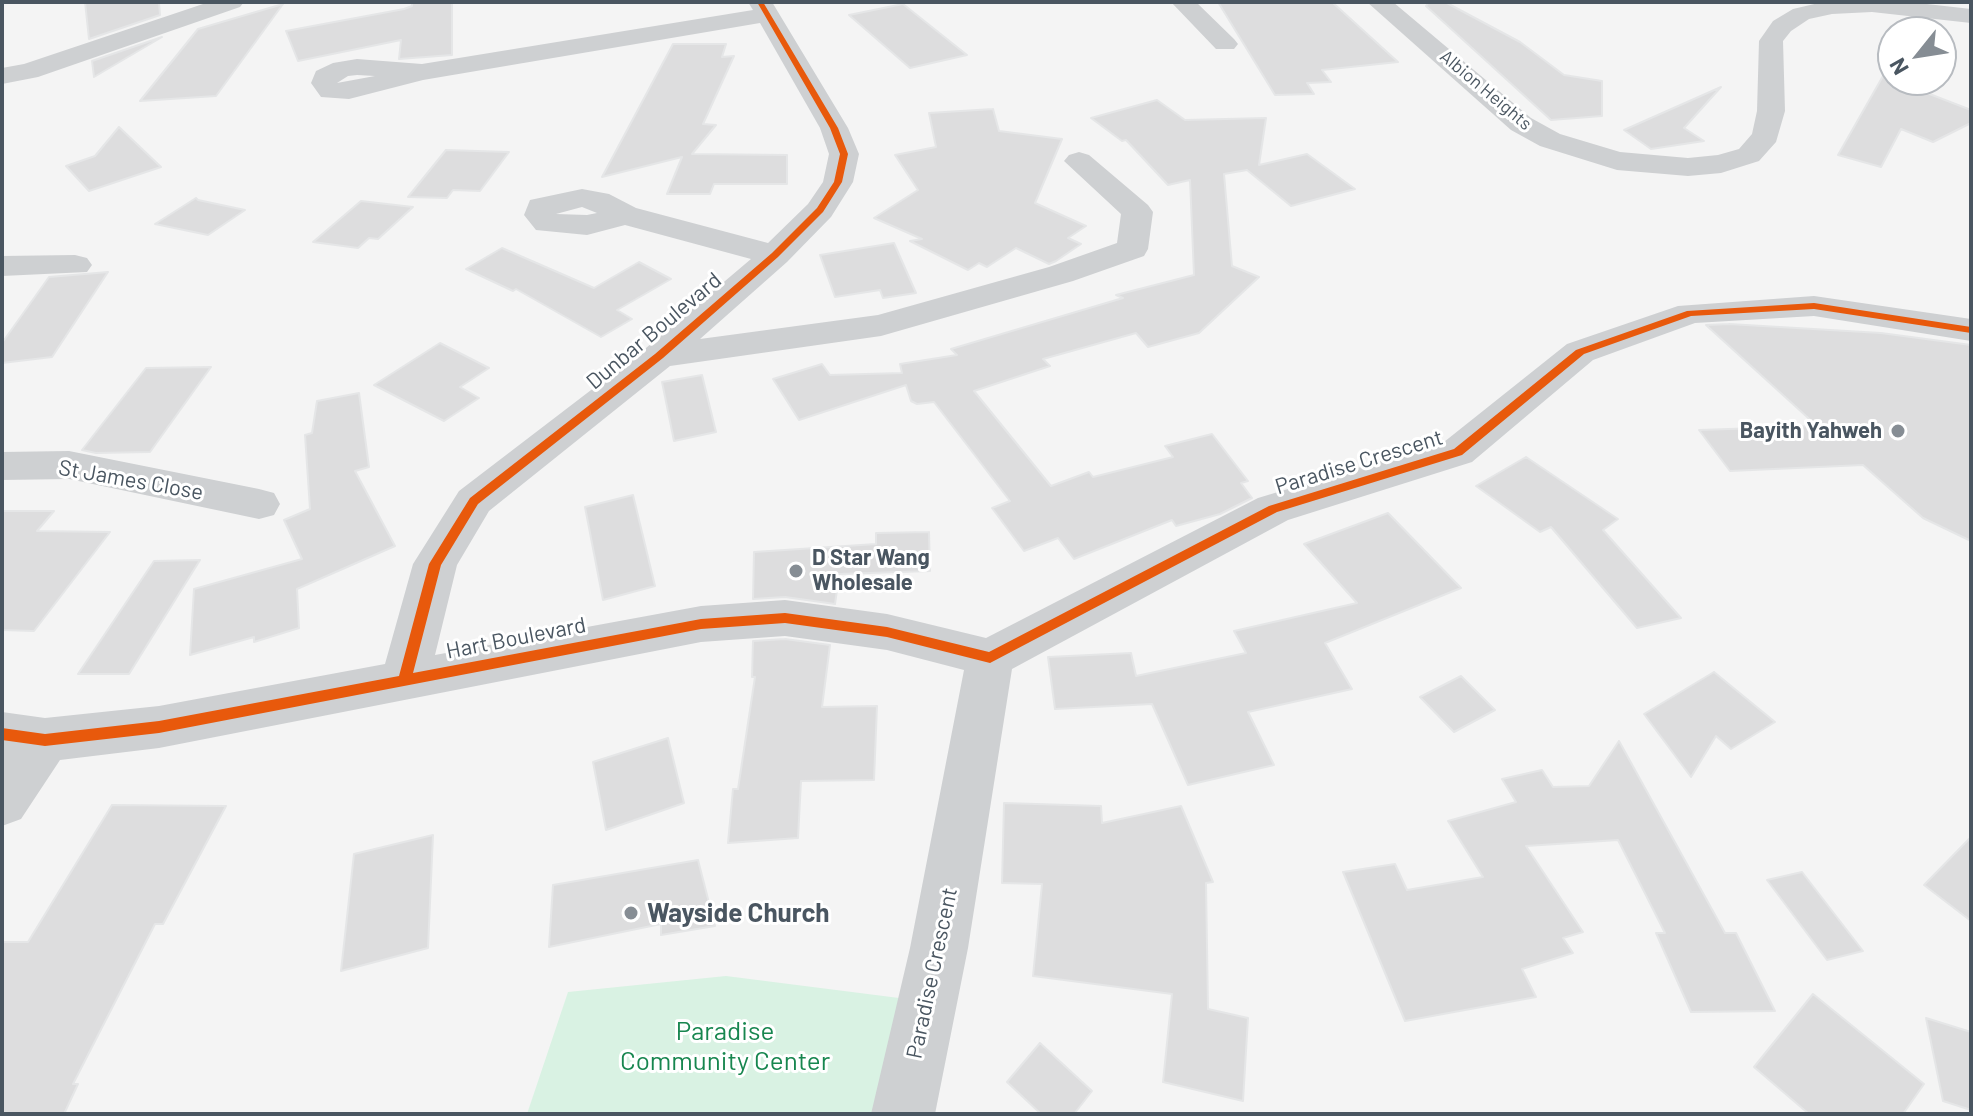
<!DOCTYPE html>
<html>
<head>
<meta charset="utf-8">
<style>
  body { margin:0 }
  #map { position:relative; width:1973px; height:1116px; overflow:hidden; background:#f4f4f4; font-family:Barlow,sans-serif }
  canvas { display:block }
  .frame { position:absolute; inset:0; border:4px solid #4a5661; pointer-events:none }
  .north { position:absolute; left:1877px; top:16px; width:80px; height:80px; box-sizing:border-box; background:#fff; border:2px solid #b7bbc0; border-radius:50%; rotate:240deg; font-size:22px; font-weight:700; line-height:32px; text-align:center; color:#4a5661 }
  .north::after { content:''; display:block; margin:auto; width:28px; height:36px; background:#868d94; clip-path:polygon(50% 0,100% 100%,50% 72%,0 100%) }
</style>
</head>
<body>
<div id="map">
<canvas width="1973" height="1116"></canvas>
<div class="frame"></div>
<div class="north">N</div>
</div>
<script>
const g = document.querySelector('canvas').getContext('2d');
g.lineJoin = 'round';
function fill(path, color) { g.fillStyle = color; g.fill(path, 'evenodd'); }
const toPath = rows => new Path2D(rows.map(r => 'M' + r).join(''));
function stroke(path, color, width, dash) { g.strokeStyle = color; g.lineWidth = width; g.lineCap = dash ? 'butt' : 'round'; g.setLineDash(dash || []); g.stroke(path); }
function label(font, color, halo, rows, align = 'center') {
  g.font = font + ' Barlow,sans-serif'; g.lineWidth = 6; g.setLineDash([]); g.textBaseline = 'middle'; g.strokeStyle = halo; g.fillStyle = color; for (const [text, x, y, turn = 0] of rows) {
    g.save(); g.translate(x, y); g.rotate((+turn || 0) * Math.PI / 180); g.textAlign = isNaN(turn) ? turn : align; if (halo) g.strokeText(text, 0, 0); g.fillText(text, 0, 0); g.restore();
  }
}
fill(toPath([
  [726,976,907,999,883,1114,527,1114,568,992]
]), '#d9f2e3');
const building = toPath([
  [85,2,159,2,160,15,89,39,85,2],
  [412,2,452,2,452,55,399,59,401,40,298,61,286,31,404,9,412,6,412,2],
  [1218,2,1332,2,1398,62,1322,70,1331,82,1307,83,1314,94,1275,95,1218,2],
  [1429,2,1445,2,1520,42,1564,75,1602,81,1602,116,1551,120,1426,6,1429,2],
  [283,4,216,96,140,101,198,29,283,4],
  [903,4,967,55,910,68,849,15,903,4],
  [162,37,94,77,92,61,162,37],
  [673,44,726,44,722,57,734,56,703,124,716,125,692,154,787,155,787,184,714,184,710,194,667,194,682,157,602,177,673,44],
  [1883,76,1971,110,1971,123,1933,142,1901,129,1881,167,1838,155,1883,76],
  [1721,87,1684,128,1704,141,1651,149,1624,130,1721,87],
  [1157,100,1185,120,1266,118,1259,165,1307,154,1355,189,1291,206,1247,170,1224,174,1232,266,1259,277,1199,333,1148,347,1136,333,1043,359,1050,366,974,391,1051,486,1089,472,1093,477,1173,457,1165,446,1212,434,1248,481,1241,483,1252,498,1220,514,1176,526,1172,520,1074,559,1058,538,1024,551,992,508,1010,501,934,402,917,404,911,401,906,385,799,420,773,379,822,364,830,375,902,373,900,364,957,355,951,349,1123,298,1116,295,1194,275,1190,180,1168,185,1126,140,1122,141,1091,118,1157,100],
  [993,109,999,131,1062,139,1035,203,1086,226,1068,238,1081,244,1056,261,1049,264,1016,248,987,267,979,263,968,270,910,241,922,239,874,218,918,190,895,155,936,147,929,113,993,109],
  [119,127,161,167,89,191,66,166,95,156,119,127],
  [446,150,509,152,480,191,453,190,447,198,408,197,446,150],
  [196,198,198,200,245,210,208,235,155,224,196,198],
  [361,201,413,207,378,239,369,238,358,248,313,242,361,201],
  [894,243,916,293,883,298,880,290,835,297,820,255,894,243],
  [502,248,594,288,639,262,671,279,617,310,632,319,601,337,516,289,513,291,466,269,502,248],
  [108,272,52,357,2,363,2,343,49,277,108,272],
  [1729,324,1881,333,1971,345,1971,541,1923,518,1863,465,1730,471,1699,430,1817,426,1706,325,1729,324],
  [440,343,489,368,460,387,479,398,444,421,374,385,440,343],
  [211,367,150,452,96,453,82,450,146,368,211,367],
  [702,375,716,432,674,441,662,382,702,375],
  [359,393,369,467,355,471,395,546,297,589,299,628,254,642,254,637,190,655,194,589,302,559,284,520,310,509,305,435,312,433,317,401,359,393],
  [1526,457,1618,519,1603,530,1681,618,1637,628,1551,527,1540,532,1476,486,1526,457],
  [633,495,655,586,603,600,585,507,633,495],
  [2,511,54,511,37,531,110,532,34,631,2,630,2,511],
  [1388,513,1461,588,1325,643,1352,689,1248,712,1274,765,1188,785,1152,704,1055,709,1048,657,1131,653,1136,676,1246,653,1234,631,1357,603,1304,544,1388,513],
  [929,532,930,571,839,574,840,589,837,590,835,604,785,597,753,599,754,552,876,544,876,533,929,532],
  [200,560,129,674,78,674,154,561,200,560],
  [785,639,830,645,822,707,877,706,874,780,801,781,798,838,728,843,733,789,738,789,755,677,752,677,753,641,785,639],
  [1714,672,1775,722,1731,749,1716,736,1691,777,1644,714,1714,672],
  [1461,676,1495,710,1454,732,1420,697,1461,676],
  [668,738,684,803,606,830,593,762,668,738],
  [1619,741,1725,933,1736,933,1775,1011,1691,1012,1656,933,1665,933,1618,840,1526,846,1583,932,1563,938,1573,953,1522,969,1536,997,1405,1021,1343,872,1395,864,1407,890,1483,877,1448,821,1516,802,1502,779,1542,770,1553,787,1589,786,1619,741],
  [1004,803,1101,806,1102,823,1181,806,1213,882,1206,883,1208,1009,1248,1018,1243,1101,1163,1082,1172,994,1033,976,1042,884,1002,883,1004,803],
  [112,805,226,806,163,924,155,924,73,1084,78,1084,64,1114,2,1114,2,942,28,942,112,805],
  [433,835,428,948,341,971,354,854,433,835],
  [1971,837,1971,921,1924,885,1971,837],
  [698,860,715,926,661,935,661,924,549,947,553,885,698,860],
  [1802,872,1863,951,1827,960,1767,880,1802,872],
  [1813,994,1924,1084,1903,1114,1809,1114,1754,1067,1813,994],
  [1926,1018,1971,1032,1971,1110,1943,1101,1926,1018],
  [1040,1043,1092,1091,1074,1114,1041,1114,1007,1082,1040,1043]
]);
fill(building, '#ddddde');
stroke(building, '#e5e6e7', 2);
fill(toPath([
  [209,2,244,2,240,7,38,77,2,84,2,68,24,64,209,2],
  [748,2,772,2,848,128,859,154,853,182,831,217,787,262,700,339,878,315,1049,267,1117,243,1121,214,1064,161,1069,155,1079,152,1089,155,1148,205,1153,212,1148,249,1144,256,1073,281,881,336,670,366,489,511,457,565,435,655,701,606,785,600,887,614,986,638,1258,498,1444,442,1567,344,1678,306,1814,296,1971,319,1971,341,1814,316,1695,323,1593,360,1472,462,1288,520,1012,669,968,948,935,1114,871,1114,910,948,964,670,887,650,785,636,701,642,159,748,60,760,21,819,2,826,4,756,2,756,2,712,45,718,159,706,385,664,413,564,459,491,646,348,751,259,625,225,587,235,536,230,524,215,530,200,582,189,609,194,636,208,768,243,808,204,823,182,829,154,820,128,760,23,423,80,349,99,321,97,311,83,316,71,333,63,357,59,422,64,753,10,748,2],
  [357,75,375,76,337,83,348,76,357,75],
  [582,207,597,213,587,215,556,214,582,207],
  [1171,2,1196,2,1234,39,1238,44,1234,49,1216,49,1171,2],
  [1367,2,1393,2,1531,118,1560,134,1620,152,1688,158,1718,155,1739,149,1752,134,1757,111,1759,41,1773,21,1793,9,1823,2,1909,2,1971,9,1971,23,1872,12,1832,14,1809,19,1791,31,1783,41,1785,111,1776,142,1759,161,1721,173,1688,176,1617,170,1540,146,1511,130,1367,2],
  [75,255,87,258,92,265,87,272,2,276,2,256,75,255],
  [69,451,259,489,274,493,280,504,274,515,259,519,69,479,2,480,2,452,69,451]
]), '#ced0d2');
fill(toPath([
  [757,2,763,2,838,128,848,154,842,182,823,212,778,257,663,358,478,504,441,565,413,673,701,619,785,613,887,627,989,652,1269,506,1454,449,1576,350,1687,311,1814,303,1971,327,1971,333,1814,309,1691,316,1584,354,1462,455,1277,512,990,663,887,637,785,623,701,629,159,733,45,746,2,740,2,728,45,734,159,721,399,676,429,564,470,498,655,354,772,253,817,208,834,182,840,154,830,128,757,2]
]), '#e8590c');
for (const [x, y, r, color] of [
  [1898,431,8,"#868d94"],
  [796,571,8,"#868d94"],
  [631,913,8,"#868d94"]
]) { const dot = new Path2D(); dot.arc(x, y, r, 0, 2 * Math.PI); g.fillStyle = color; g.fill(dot); stroke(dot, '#fff', 3); }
label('18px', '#4a5661', '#fff', [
  ["Albion Heights",1486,90,40]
]);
label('22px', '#4a5661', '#fff', [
  ["Dunbar Boulevard",654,331,-40],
  ["Paradise Crescent",1359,462,-17],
  ["St James Close",131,480,10],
  ["Hart Boulevard",516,638,-11],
  ["Paradise Crescent",932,973,-78]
]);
label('bold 22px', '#4a5661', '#fff', [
  ["Bayith Yahweh",1882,431],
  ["D Star Wang",812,558,"left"],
  ["Wholesale",812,583,"left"]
], 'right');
label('bold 26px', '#4a5661', '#fff', [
  ["Wayside Church",647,913]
], 'left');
label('26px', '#17864f', '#fff', [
  ["Paradise",725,1031],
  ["Community Center",725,1061]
]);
</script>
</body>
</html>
